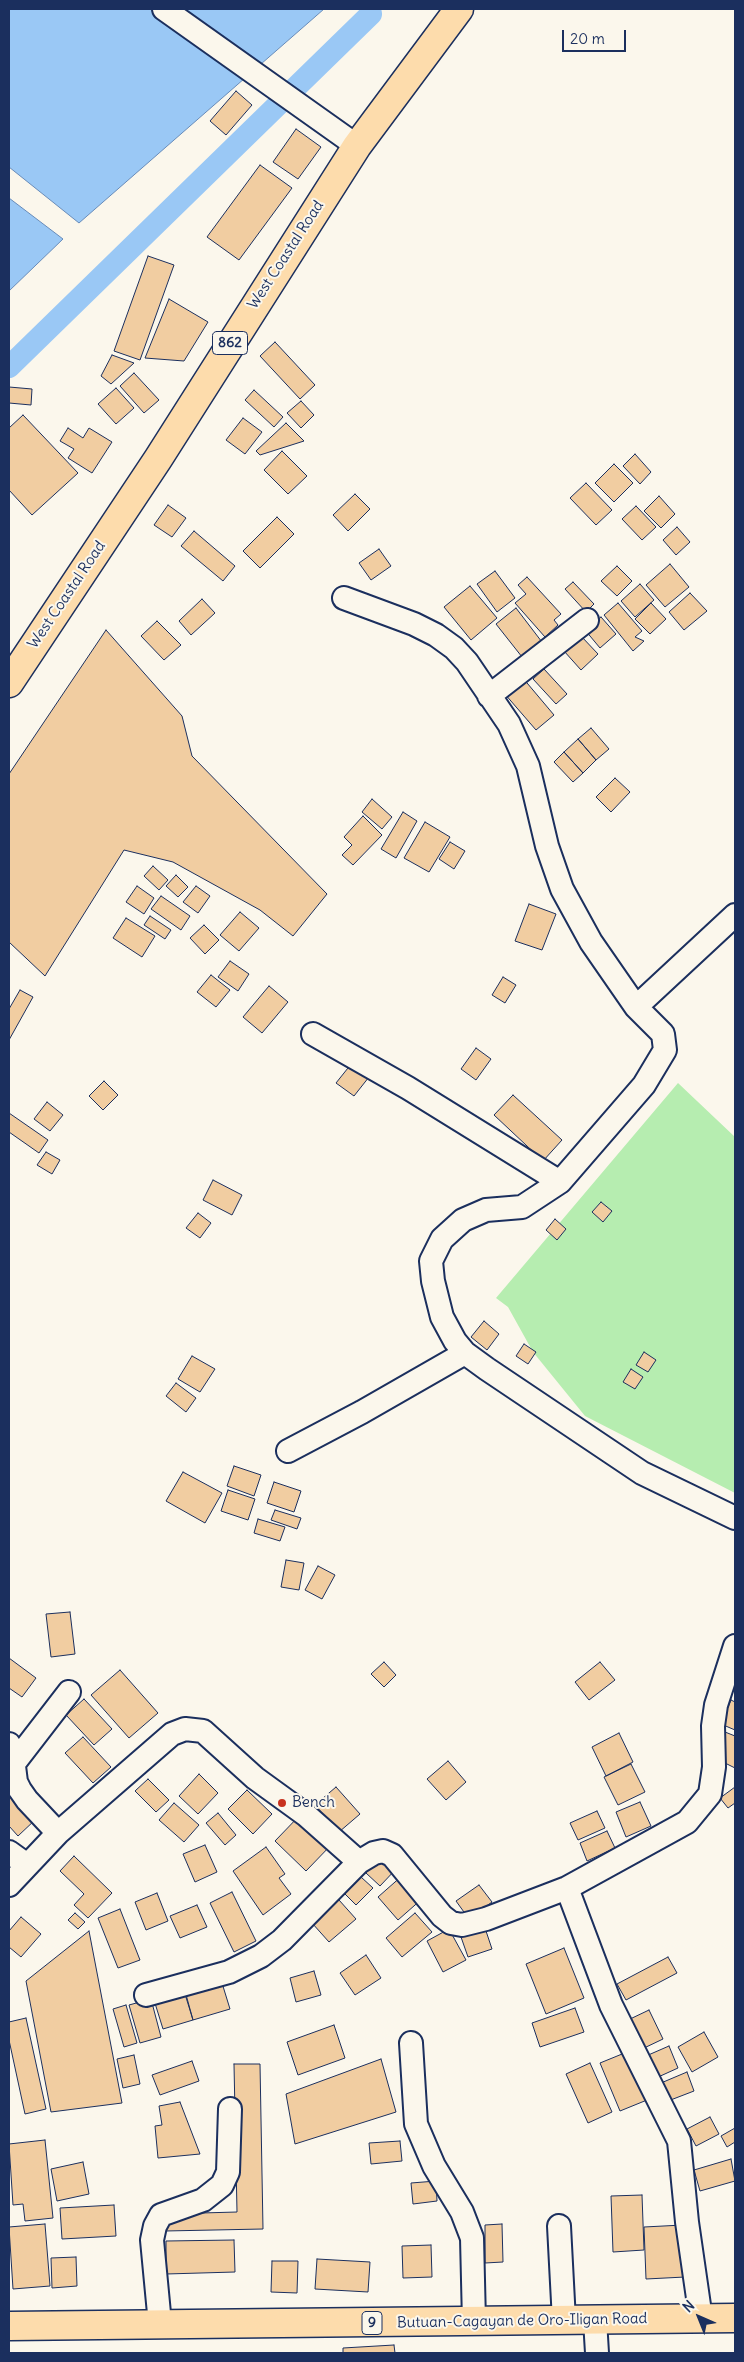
<!DOCTYPE html>
<html>
<head>
<meta charset="utf-8">
<style>
  body { margin:0 }
  #map { position:relative; width:744px; height:2362px; overflow:hidden; background:#fbf7ec; font-family:Delius,sans-serif }
  canvas { display:block }
  .frame { position:absolute; inset:0; border:10px solid #1b2f5e; pointer-events:none }
  .north { position:absolute; left:674px; top:2292px; width:50px; height:50px; -webkit-text-stroke:4px #fbf7ec; paint-order:stroke; rotate:316deg; font-size:14px; font-weight:700; line-height:20px; text-align:center; color:#1b2f5e }
  .north::after { content:''; display:block; margin:auto; width:18px; height:22px; background:#1b2f5e; clip-path:polygon(50% 0,100% 100%,50% 72%,0 100%) }
  .scale { position:absolute; left:562px; top:30px; width:64px; height:22px; box-sizing:border-box; border:2px solid #1b2f5e; border-top:0; padding-left:6px; font-size:15px; line-height:18px; white-space:nowrap; color:#1b2f5e; -webkit-text-stroke:4px #fbf7ec; paint-order:stroke }
</style>
</head>
<body>
<div id="map">
<canvas width="744" height="2362"></canvas>
<div class="frame"></div>
<div class="north">N</div>
<div class="scale">20 m</div>
</div>
<script>
const g = document.querySelector('canvas').getContext('2d');
g.lineJoin = 'round';
function fill(path, color) { g.fillStyle = color; g.fill(path, 'evenodd'); }
const toPath = rows => new Path2D(rows.map(r => 'M' + r).join(''));
function stroke(path, color, width, dash) { g.strokeStyle = color; g.lineWidth = width; g.lineCap = dash ? 'butt' : 'round'; g.setLineDash(dash || []); g.stroke(path); }
function label(font, color, halo, rows, align = 'center') {
  g.font = font + ' Delius,sans-serif'; g.lineWidth = 4; g.setLineDash([]); g.textBaseline = 'middle'; g.strokeStyle = halo; g.fillStyle = color; for (const [text, x, y, turn = 0] of rows) {
    g.save(); g.translate(x, y); g.rotate((+turn || 0) * Math.PI / 180); g.textAlign = isNaN(turn) ? turn : align; if (halo) g.strokeText(text, 0, 0); g.fillText(text, 0, 0); g.restore();
  }
}
fill(toPath([
  [678,1083,735,1137,735,1493,585,1416,533,1352,508,1307,496,1298]
]), '#b6edb0');
const water = toPath([
  [9,9,324,9,79,223,9,167,9,9],
  [9,198,63,239,9,291,9,198]
]);
fill(water, '#9ac8f5');
stroke(water, '#678bb9', 1);
stroke(toPath([
  [9,367,371,14,370,9]
]), '#9ac8f5', 22);
const building = toPath([
  [236,91,252,105,226,135,210,121,236,91],
  [296,129,321,147,298,179,273,162,296,129],
  [260,165,292,188,239,260,207,237,260,165],
  [148,256,174,265,140,360,114,351,148,256],
  [169,299,208,322,184,361,145,358,169,299],
  [275,342,315,385,300,399,260,356,275,342],
  [112,355,134,363,111,384,101,376,112,355],
  [134,373,159,400,144,413,120,386,134,373],
  [9,387,32,389,31,405,9,403,9,387],
  [116,388,134,408,116,424,98,404,116,388],
  [254,390,283,417,274,427,245,400,254,390],
  [301,401,314,415,301,428,287,413,301,401],
  [23,415,78,473,32,515,9,490,9,428,23,415],
  [243,418,262,432,245,454,226,440,243,418],
  [286,423,304,441,260,455,256,451,286,423],
  [68,428,83,438,89,428,112,442,92,473,68,458,74,449,60,441,68,428],
  [282,451,307,476,288,494,264,470,282,451],
  [635,454,651,472,640,484,623,466,635,454],
  [614,464,633,483,614,502,595,483,614,464],
  [586,483,612,510,596,525,570,498,586,483],
  [355,494,370,509,348,531,333,515,355,494],
  [659,496,675,514,661,528,644,511,659,496],
  [168,505,186,518,172,537,154,525,168,505],
  [636,506,656,527,642,540,622,519,636,506],
  [277,517,294,534,260,568,243,551,277,517],
  [677,527,690,542,676,555,663,540,677,527],
  [194,531,235,566,223,581,181,546,194,531],
  [379,549,391,566,371,580,359,563,379,549],
  [670,564,689,587,665,607,646,585,670,564],
  [617,566,632,581,617,596,601,581,617,566],
  [495,571,515,598,497,612,477,584,495,571],
  [527,577,561,614,554,620,558,625,545,637,515,603,526,594,518,585,527,577],
  [573,582,594,604,586,612,565,589,573,582],
  [640,584,654,600,635,617,621,601,640,584],
  [470,586,497,618,471,640,444,607,470,586],
  [690,593,707,611,684,630,669,612,690,593],
  [202,599,215,613,191,635,179,621,202,599],
  [618,603,642,631,635,637,644,641,633,651,604,615,618,603],
  [651,603,666,619,650,634,635,619,651,603],
  [516,608,545,646,526,662,496,624,516,608],
  [601,617,616,634,600,648,585,630,601,617],
  [157,621,181,645,164,660,141,636,157,621],
  [106,630,182,716,192,756,327,894,293,936,260,910,173,862,124,850,45,976,9,942,9,774,106,630],
  [581,636,598,654,581,670,564,651,581,636],
  [544,669,567,694,556,704,533,679,544,669],
  [522,677,554,715,536,730,504,693,522,677],
  [591,728,609,749,596,760,578,739,591,728],
  [578,739,596,760,583,773,564,752,578,739],
  [564,752,583,773,573,782,554,762,564,752],
  [615,778,630,792,611,812,596,797,615,778],
  [372,799,392,817,382,829,362,812,372,799],
  [403,812,417,821,396,858,381,849,403,812],
  [363,816,382,835,353,865,342,855,352,845,344,837,363,816],
  [425,822,450,837,429,872,404,858,425,822],
  [450,842,465,851,454,869,439,859,450,842],
  [153,866,168,880,159,890,144,876,153,866],
  [176,875,188,887,178,897,166,886,176,875],
  [137,886,154,898,144,914,126,902,137,886],
  [196,886,210,896,198,913,183,902,196,886],
  [161,896,190,916,181,930,151,909,161,896],
  [529,904,556,914,542,950,515,941,529,904],
  [240,912,259,928,239,951,220,935,240,912],
  [150,916,171,930,165,939,144,925,150,916],
  [126,918,155,936,142,957,113,938,126,918],
  [204,925,219,940,205,954,190,938,204,925],
  [230,961,249,974,238,991,218,977,230,961],
  [211,975,230,990,216,1007,197,992,211,975],
  [503,977,516,985,505,1003,492,995,503,977],
  [269,986,288,1002,262,1033,243,1017,269,986],
  [20,990,33,997,9,1040,9,1009,20,990],
  [476,1048,491,1059,476,1080,461,1069,476,1048],
  [352,1063,369,1077,354,1096,336,1083,352,1063],
  [104,1081,118,1095,103,1110,89,1096,104,1081],
  [513,1095,562,1140,543,1161,494,1115,513,1095],
  [47,1102,63,1115,50,1131,34,1119,47,1102],
  [9,1113,48,1140,39,1153,9,1132,9,1113],
  [46,1152,60,1160,52,1174,37,1165,46,1152],
  [213,1180,242,1195,232,1215,203,1200,213,1180],
  [601,1202,612,1211,603,1222,592,1212,601,1202],
  [198,1213,211,1223,200,1238,186,1228,198,1213],
  [555,1219,566,1229,557,1240,546,1230,555,1219],
  [484,1321,499,1334,487,1350,471,1337,484,1321],
  [524,1344,536,1352,528,1364,516,1356,524,1344],
  [644,1352,656,1360,648,1372,636,1365,644,1352],
  [192,1356,215,1369,200,1392,178,1379,192,1356],
  [631,1369,643,1377,635,1389,623,1382,631,1369],
  [176,1383,196,1398,186,1412,166,1396,176,1383],
  [234,1466,261,1475,254,1496,227,1486,234,1466],
  [183,1472,222,1493,205,1523,166,1501,183,1472],
  [274,1482,301,1491,294,1512,267,1503,274,1482],
  [228,1490,255,1499,248,1520,221,1511,228,1490],
  [275,1510,301,1518,297,1529,271,1520,275,1510],
  [258,1519,285,1527,280,1541,254,1533,258,1519],
  [286,1560,304,1563,299,1590,281,1587,286,1560],
  [318,1566,335,1575,322,1599,305,1590,318,1566],
  [70,1612,75,1654,51,1657,46,1614,70,1612],
  [9,1658,36,1678,22,1697,9,1688,9,1658],
  [384,1662,396,1675,384,1687,371,1674,384,1662],
  [600,1662,615,1680,589,1700,575,1682,600,1662],
  [120,1670,158,1713,129,1738,91,1695,120,1670],
  [84,1699,112,1729,94,1745,66,1715,84,1699],
  [731,1700,735,1702,735,1730,721,1724,731,1700],
  [720,1730,735,1736,735,1768,723,1762,720,1730],
  [619,1733,633,1762,606,1776,592,1747,619,1733],
  [83,1737,111,1767,93,1783,65,1753,83,1737],
  [448,1761,466,1782,446,1800,427,1779,448,1761],
  [631,1764,645,1792,618,1805,604,1777,631,1764],
  [199,1774,218,1793,198,1814,179,1796,199,1774],
  [148,1779,169,1800,156,1812,135,1791,148,1779],
  [336,1787,360,1814,339,1832,315,1805,336,1787],
  [735,1787,735,1803,728,1808,720,1798,735,1787],
  [9,1790,36,1819,18,1836,9,1826,9,1790],
  [247,1790,272,1814,253,1834,228,1809,247,1790],
  [640,1802,651,1826,626,1837,616,1812,640,1802],
  [174,1803,199,1825,184,1842,159,1820,174,1803],
  [597,1811,605,1828,578,1840,570,1823,597,1811],
  [218,1813,236,1835,225,1845,206,1823,218,1813],
  [302,1813,333,1843,306,1871,275,1841,302,1813],
  [607,1831,615,1848,587,1861,580,1843,607,1831],
  [205,1845,217,1872,195,1882,183,1854,205,1845],
  [266,1847,285,1874,279,1878,291,1894,263,1915,233,1871,266,1847],
  [384,1855,397,1868,380,1886,366,1873,384,1855],
  [74,1856,112,1893,88,1918,74,1905,84,1894,60,1871,74,1856],
  [403,1875,423,1898,398,1920,378,1897,403,1875],
  [361,1877,373,1888,356,1905,345,1894,361,1877],
  [479,1885,492,1902,469,1919,456,1901,479,1885],
  [232,1892,256,1941,234,1952,210,1903,232,1892],
  [157,1893,168,1921,146,1930,135,1902,157,1893],
  [339,1900,356,1919,329,1942,312,1923,339,1900],
  [197,1905,207,1927,180,1938,170,1916,197,1905],
  [120,1909,140,1960,118,1968,98,1918,120,1909],
  [75,1913,85,1922,78,1929,68,1920,75,1913],
  [415,1913,432,1932,402,1957,386,1938,415,1913],
  [21,1917,41,1934,21,1957,9,1947,9,1931,21,1917],
  [485,1928,492,1949,468,1957,461,1937,485,1928],
  [449,1929,466,1960,443,1972,427,1941,449,1929],
  [89,1931,122,2103,51,2112,26,1981,89,1931],
  [564,1948,584,1998,546,2014,526,1964,564,1948],
  [366,1955,381,1978,355,1995,340,1973,366,1955],
  [668,1957,677,1973,626,2000,617,1984,668,1957],
  [314,1971,321,1995,296,2002,290,1978,314,1971],
  [222,1983,230,2009,193,2020,185,1994,222,1983],
  [185,1991,193,2020,163,2029,154,2000,185,1991],
  [151,1999,161,2037,140,2043,129,2005,151,1999],
  [126,2005,137,2043,124,2047,113,2009,126,2005],
  [575,2008,584,2032,540,2047,532,2023,575,2008],
  [649,2010,663,2039,642,2049,628,2020,649,2010],
  [26,2018,46,2109,25,2114,9,2040,9,2022,26,2018],
  [334,2025,345,2058,298,2075,287,2042,334,2025],
  [704,2032,718,2057,692,2072,678,2047,704,2032],
  [669,2046,678,2068,656,2078,646,2056,669,2046],
  [627,2052,647,2100,620,2111,600,2063,627,2052],
  [134,2055,140,2084,123,2088,117,2059,134,2055],
  [381,2059,396,2112,295,2144,286,2094,381,2059],
  [192,2061,199,2081,160,2095,152,2075,192,2061],
  [590,2063,612,2112,588,2123,566,2074,590,2063],
  [234,2064,260,2064,263,2229,165,2231,165,2214,237,2212,234,2064],
  [687,2072,694,2091,668,2101,661,2083,687,2072],
  [180,2102,200,2154,158,2158,155,2126,162,2125,159,2106,180,2102],
  [710,2117,719,2134,696,2146,687,2129,710,2117],
  [735,2128,735,2142,727,2147,721,2136,735,2128],
  [45,2140,53,2218,25,2221,23,2204,13,2205,9,2144,45,2140],
  [400,2141,402,2161,371,2164,369,2143,400,2141],
  [731,2159,735,2181,700,2191,694,2170,731,2159],
  [83,2162,89,2194,57,2201,51,2169,83,2162],
  [436,2181,437,2201,413,2204,411,2183,436,2181],
  [642,2195,644,2250,613,2252,611,2196,642,2195],
  [114,2205,116,2236,62,2239,60,2208,114,2205],
  [45,2224,50,2286,13,2289,9,2227,45,2224],
  [502,2224,503,2262,485,2263,485,2225,502,2224],
  [683,2225,685,2277,646,2279,644,2227,683,2225],
  [234,2240,235,2272,166,2274,166,2241,234,2240],
  [431,2245,432,2277,403,2278,402,2246,431,2245],
  [76,2257,77,2286,52,2288,51,2258,76,2257],
  [317,2259,370,2262,368,2292,315,2289,317,2259],
  [272,2261,298,2261,297,2293,271,2292,272,2261],
  [394,2345,395,2353,343,2353,343,2348,394,2345]
]);
fill(building, '#f1cda1');
stroke(building, '#1b2f5e', 1);
const minor = toPath([
  [164,9,357,146],
  [344,598,414,624,436,635,454,648,467,662,509,724,528,766,547,846,562,889,591,942,636,1007,663,1034,665,1050,644,1085,560,1182,522,1207,486,1210,463,1220,442,1239,431,1261,433,1281,442,1317,455,1341,465,1353,487,1369,642,1473,735,1518],
  [489,696,587,620],
  [636,1007,735,915],
  [313,1034,408,1088,560,1182],
  [288,1451,362,1412,465,1353],
  [9,1744,12,1750,16,1782,20,1790,27,1800,58,1833],
  [15,1762,69,1692],
  [9,1852,27,1865],
  [9,1885,58,1833,172,1734,185,1729,203,1731,255,1778,306,1815,359,1862],
  [567,1888,611,2005,679,2141,687,2222,701,2319],
  [146,1995,229,1972,261,1956,282,1940,359,1862,374,1853,383,1851,392,1855,442,1916,451,1923,462,1925,486,1919,567,1888,687,1822,710,1794,714,1767,713,1726,716,1705,735,1646],
  [411,2043,416,2124,434,2166,462,2212,472,2238,474,2322],
  [559,2226,564,2321],
  [595,2320,597,2353],
  [160,2324,152,2240,155,2226,161,2215,203,2200,222,2185,228,2172,230,2109]
]);
const major = toPath([
  [9,683,158,459,357,146,459,9]
]);
const highway = toPath([
  [9,2326,735,2318]
]);
stroke(minor, '#1b2f5e', 26);
stroke(major, '#1b2f5e', 31);
stroke(highway, '#1b2f5e', 31);
stroke(minor, '#fbf7ec', 22);
stroke(major, '#fddcac', 28);
stroke(highway, '#fddcac', 28);
for (const [x, y, r, color] of [
  [282,1803,5,"#c8321e"]
]) { const dot = new Path2D(); dot.arc(x, y, r, 0, 2 * Math.PI); g.fillStyle = color; g.fill(dot); stroke(dot, '#fbf7ec', 2); }
for (const [x, y, w] of [
  [230,343,35],
  [372,2323,20]
]) { const box = new Path2D(); box.roundRect(x - w / 2, y - 11.5, w, 23, 4); g.fillStyle = '#fbf7ec'; g.fill(box); stroke(box, '#1b2f5e', 1); }
label('bold 14px', '#1b2f5e', null, [
  ["862",230,343],
  ["9",372,2323]
]);
label('15px', '#1b2f5e', '#fbf7ec', [
  ["West Coastal Road",286,255,-57],
  ["West Coastal Road",67,595,-56],
  ["Butuan-Cagayan de Oro-Iligan Road",522,2321,-1]
]);
label('15px', '#1b2f5e', '#fbf7ec', [
  ["Bench",292,1803]
], 'left');
</script>
</body>
</html>
